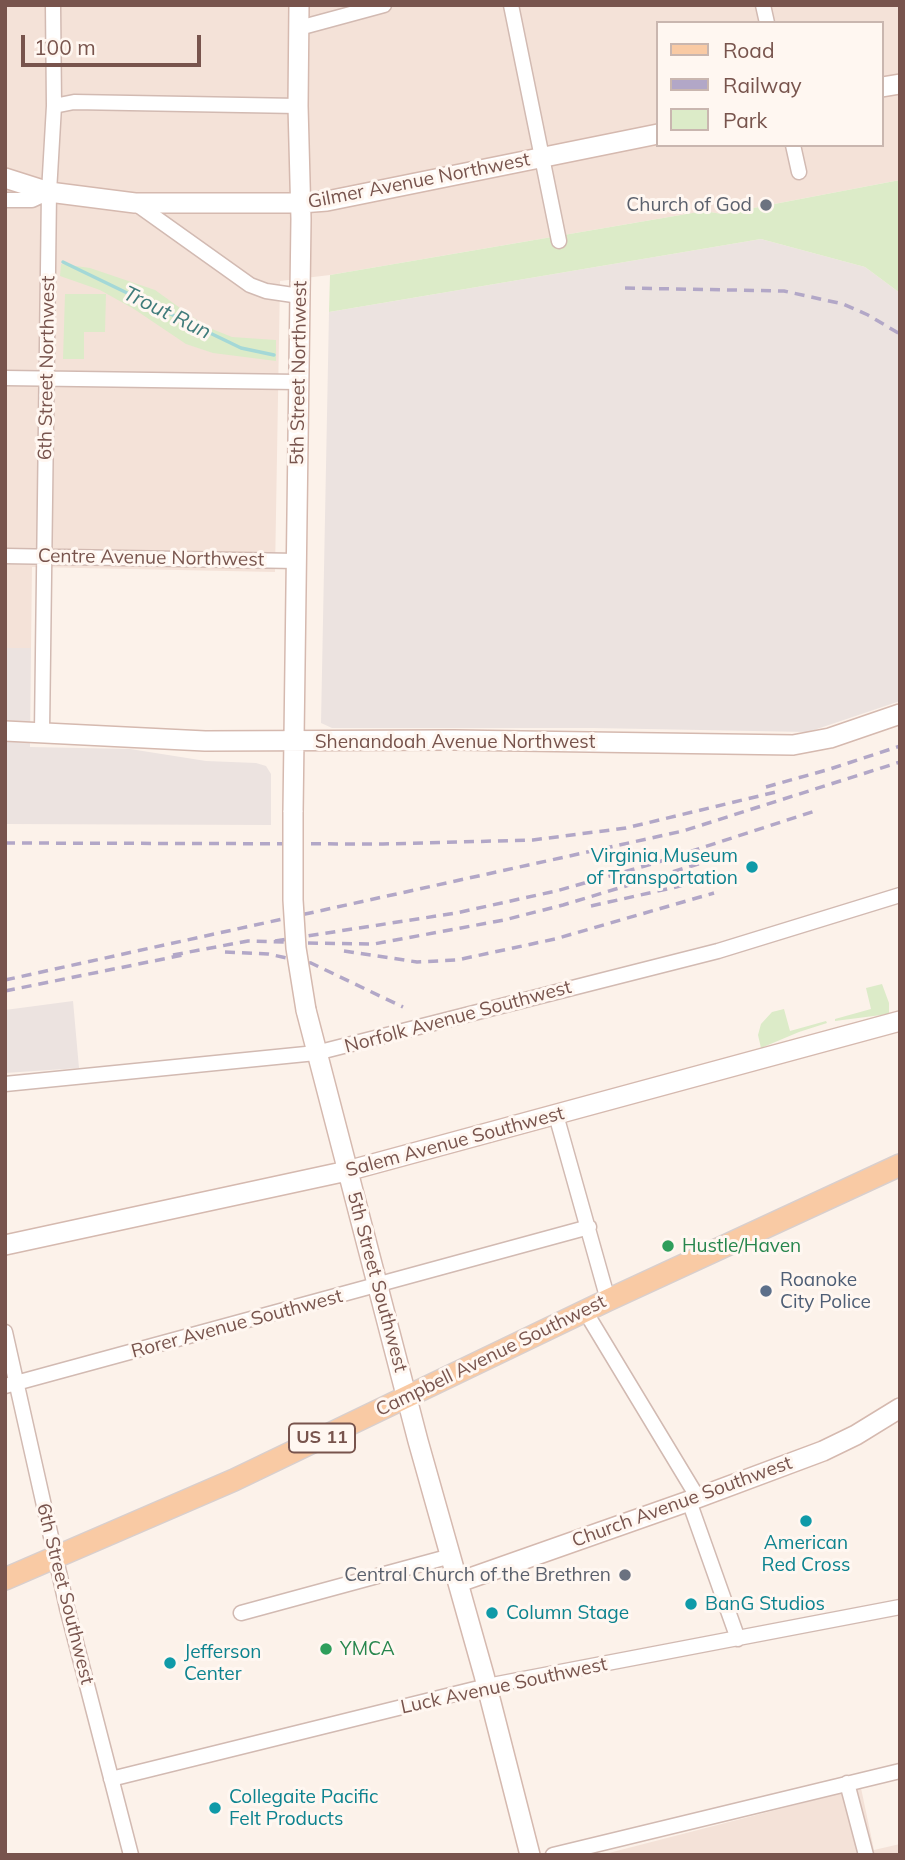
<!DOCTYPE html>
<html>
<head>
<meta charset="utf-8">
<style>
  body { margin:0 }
  #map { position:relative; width:905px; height:1860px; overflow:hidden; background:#fcf2ea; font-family:Mulish,sans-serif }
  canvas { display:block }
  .frame { position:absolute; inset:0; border:7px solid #78544d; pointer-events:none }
  .legend { position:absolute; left:656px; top:21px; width:228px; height:126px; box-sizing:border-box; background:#fff7f1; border:2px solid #c9b6af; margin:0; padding:9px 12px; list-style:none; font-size:21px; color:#78544d }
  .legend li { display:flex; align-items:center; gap:14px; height:35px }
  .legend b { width:35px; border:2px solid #c9b6af }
  .scale { position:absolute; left:21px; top:35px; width:180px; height:32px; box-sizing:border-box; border:4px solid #78544d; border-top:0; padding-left:9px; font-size:21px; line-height:24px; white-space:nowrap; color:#78544d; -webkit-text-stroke:5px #fff7f1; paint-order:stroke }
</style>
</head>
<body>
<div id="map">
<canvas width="905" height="1860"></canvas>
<div class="frame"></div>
<ul class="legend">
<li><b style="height:9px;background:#f9caa4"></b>Road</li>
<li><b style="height:9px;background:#b2a7c7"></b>Railway</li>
<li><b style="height:19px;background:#dcebc8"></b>Park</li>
</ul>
<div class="scale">100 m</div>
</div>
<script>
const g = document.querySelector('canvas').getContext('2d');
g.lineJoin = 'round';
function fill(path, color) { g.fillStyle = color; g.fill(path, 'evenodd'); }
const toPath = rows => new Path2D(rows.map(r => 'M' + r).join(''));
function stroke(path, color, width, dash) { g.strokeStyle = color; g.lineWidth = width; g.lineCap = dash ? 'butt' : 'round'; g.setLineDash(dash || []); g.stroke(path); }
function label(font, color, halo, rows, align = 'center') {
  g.font = font + ' Mulish,sans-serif'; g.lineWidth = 6; g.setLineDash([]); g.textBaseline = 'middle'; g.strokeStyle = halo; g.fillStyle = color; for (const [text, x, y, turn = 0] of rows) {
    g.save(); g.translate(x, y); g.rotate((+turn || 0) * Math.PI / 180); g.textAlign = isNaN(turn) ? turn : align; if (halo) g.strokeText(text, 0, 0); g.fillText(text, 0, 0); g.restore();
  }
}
fill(toPath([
  [5,5,900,5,900,180,722,214,704,211,330,275,280,281,275,572,32,567,31,648,5,648],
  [658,23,882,23,882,145,658,145],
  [861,1788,874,1850,900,1844,900,1855,601,1855]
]), '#f4e2d8');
fill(toPath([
  [761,239,865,267,900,293,900,701,808,732,593,728,332,728,321,723,329,312],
  [5,648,31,648,30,747,130,749,206,761,256,763,266,766,271,774,271,825,5,824],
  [73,1001,79,1068,5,1073,5,1010]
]), '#ece3e0');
fill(toPath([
  [900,180,900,293,865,267,761,239,329,312,330,275,704,211,722,214],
  [61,264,90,268,155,290,194,318,212,329,232,337,276,340,276,361,213,353,186,344,134,309,100,290,60,276],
  [65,294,106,294,105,332,84,332,84,359,63,359],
  [882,984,889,1003,889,1014,835,1021,835,1019,871,1009,866,988],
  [784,1009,790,1031,826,1021,827,1023,799,1032,761,1048,758,1035,761,1024,772,1012]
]), '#dcebc8');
stroke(toPath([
  [63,262,241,348,274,355]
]), '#a4d8d7', 3.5);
const street = toPath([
  [511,5,559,241],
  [763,5,767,23],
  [299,28,384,5],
  [54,106,74,102,298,106],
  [793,145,799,172],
  [5,200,32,200,49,192],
  [135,203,250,285,266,291,300,296],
  [5,378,298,382],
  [5,556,297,561],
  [42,731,49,192,54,106,53,5],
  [5,1084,316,1053,718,951,900,895],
  [556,1115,608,1300],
  [585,1311,698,1498],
  [5,1332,67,1608,131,1855],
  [5,1386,589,1227],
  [689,1501,738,1639],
  [241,1613,451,1556],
  [111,1779,487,1686,900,1607],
  [847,1783,866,1855],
  [553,1855,900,1771]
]);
const secondary = toPath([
  [882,87,900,84],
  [5,178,49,192,135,203,301,203,327,201,658,134],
  [5,731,205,741,454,740,793,745,830,738,900,714],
  [293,812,301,219,298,106,299,5],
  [306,1010,418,1441,484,1675,530,1855],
  [5,1245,347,1171,900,1021],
  [459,1582,689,1501,823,1451,856,1435,900,1408]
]);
const primary = toPath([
  [5,1579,234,1480,608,1300,900,1165]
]);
stroke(street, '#d2bab2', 17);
stroke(secondary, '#d5b9af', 22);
stroke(primary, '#d9cfcd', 24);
stroke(street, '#fff', 14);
stroke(secondary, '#fff', 19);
stroke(primary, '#f9caa4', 21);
stroke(toPath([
  [625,288,784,291,843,304,868,315,900,334],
  [766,787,830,769,900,746],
  [5,843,383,844,533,840,626,828,780,791],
  [591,906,676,887,710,877],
  [275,941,456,913,556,891,652,864,818,810],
  [308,943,374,944,504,920,563,905,705,862],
  [344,951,417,962,457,960,555,939,714,893],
  [225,952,268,954,311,963,403,1007],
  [173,955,248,941,284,942],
  [5,980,683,831,900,762],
  [5,991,183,955]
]), '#b2a7c7', 3.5, [10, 7]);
const secondaryBridge = toPath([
  [293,812,293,900,296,948,306,1010]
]);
stroke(secondaryBridge, '#d5b9af', 22, []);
stroke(secondaryBridge, '#fff', 19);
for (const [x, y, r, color] of [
  [766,205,7,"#6b7280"],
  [752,867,7,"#0f9aa8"],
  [668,1246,7,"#2e9e5b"],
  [766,1291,7,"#5c6f8a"],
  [806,1521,7,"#0f9aa8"],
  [625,1575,7,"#6b7280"],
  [691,1604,7,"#0f9aa8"],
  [492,1613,7,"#0f9aa8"],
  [326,1649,7,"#2e9e5b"],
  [170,1663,7,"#0f9aa8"],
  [215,1808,7,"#0f9aa8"]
]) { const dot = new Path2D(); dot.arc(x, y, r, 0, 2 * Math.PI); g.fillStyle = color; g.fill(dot); stroke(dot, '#fff7f1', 2.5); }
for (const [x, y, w] of [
  [322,1438,66]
]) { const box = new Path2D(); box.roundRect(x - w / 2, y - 14.5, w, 29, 5); g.fillStyle = '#fff7f1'; g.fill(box); stroke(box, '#78544d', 2); }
label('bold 18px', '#78544d', null, [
  ["US 11",322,1438]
]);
label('19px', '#78544d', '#fff7f1', [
  ["Gilmer Avenue Northwest",419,181,-11],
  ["6th Street Northwest",47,368,-89],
  ["5th Street Northwest",299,373,-89],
  ["Centre Avenue Northwest",151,558,1],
  ["Shenandoah Avenue Northwest",455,742],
  ["Norfolk Avenue Southwest",458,1017,-15],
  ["Salem Avenue Southwest",455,1142,-15],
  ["5th Street Southwest",377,1282,75],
  ["Rorer Avenue Southwest",237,1324,-15],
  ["Campbell Avenue Southwest",491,1356,-26],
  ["Church Avenue Southwest",682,1502,-20],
  ["6th Street Southwest",65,1594,76],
  ["Luck Avenue Southwest",504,1686,-12]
]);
label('19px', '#5b616d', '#fff7f1', [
  ["Church of God",752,205],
  ["Central Church of the Brethren",611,1575]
], 'right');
label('19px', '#0d838f', '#fff7f1', [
  ["Virginia Museum",738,856,"right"],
  ["of Transportation",738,878,"right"],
  ["American",806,1543,"center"],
  ["Red Cross",806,1565,"center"],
  ["BanG Studios",705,1604],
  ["Column Stage",506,1613],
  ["Jefferson",184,1652],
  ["Center",184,1674],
  ["Collegaite Pacific",229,1797],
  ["Felt Products",229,1819]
], 'left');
label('19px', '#27864d', '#fff7f1', [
  ["Hustle/Haven",682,1246],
  ["YMCA",340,1649]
], 'left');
label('19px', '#4e5e75', '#fff7f1', [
  ["Roanoke",780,1280],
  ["City Police",780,1302]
], 'left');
label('italic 21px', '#407c7b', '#fff7f1', [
  ["Trout Run",167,313,26]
]);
</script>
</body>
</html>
